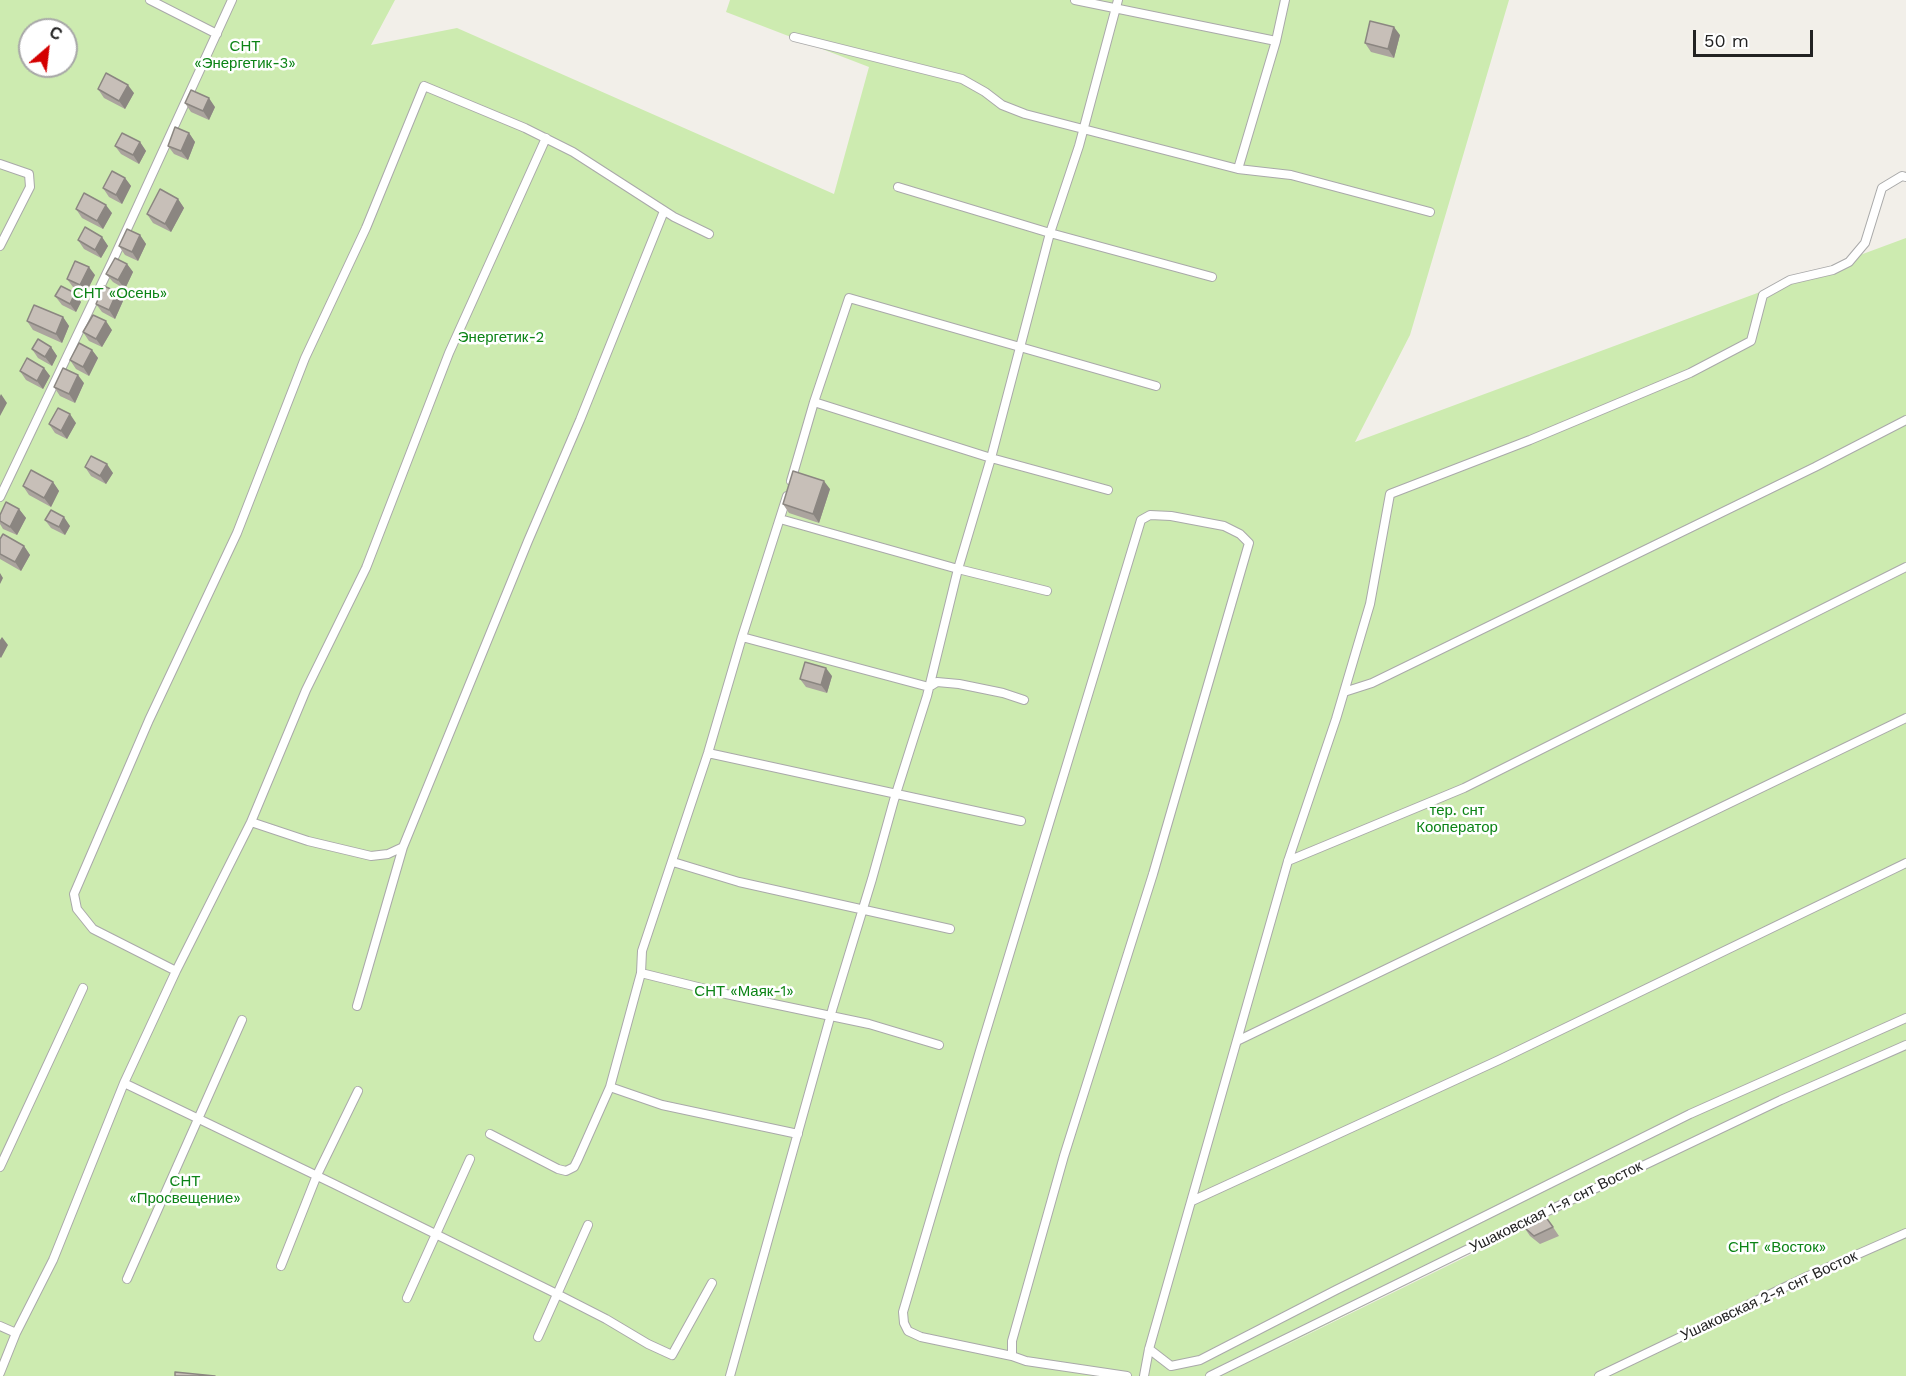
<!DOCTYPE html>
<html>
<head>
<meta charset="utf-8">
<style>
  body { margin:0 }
  #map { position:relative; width:1906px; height:1376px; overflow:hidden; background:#f2efe9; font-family:"Work Sans",sans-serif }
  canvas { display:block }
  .north { position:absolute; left:18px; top:18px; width:60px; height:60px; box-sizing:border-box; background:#fff; border:2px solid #a7a7a7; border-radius:50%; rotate:28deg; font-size:16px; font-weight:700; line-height:24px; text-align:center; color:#222 }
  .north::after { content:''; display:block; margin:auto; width:21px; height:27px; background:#d40000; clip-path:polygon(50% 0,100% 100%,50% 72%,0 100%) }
  .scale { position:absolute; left:1693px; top:30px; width:120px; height:27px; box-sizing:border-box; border:3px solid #222; border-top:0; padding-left:8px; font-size:18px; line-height:21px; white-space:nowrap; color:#222; -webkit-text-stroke:4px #fff; paint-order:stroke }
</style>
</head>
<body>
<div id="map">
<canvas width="1906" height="1376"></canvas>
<div class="north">С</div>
<div class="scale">50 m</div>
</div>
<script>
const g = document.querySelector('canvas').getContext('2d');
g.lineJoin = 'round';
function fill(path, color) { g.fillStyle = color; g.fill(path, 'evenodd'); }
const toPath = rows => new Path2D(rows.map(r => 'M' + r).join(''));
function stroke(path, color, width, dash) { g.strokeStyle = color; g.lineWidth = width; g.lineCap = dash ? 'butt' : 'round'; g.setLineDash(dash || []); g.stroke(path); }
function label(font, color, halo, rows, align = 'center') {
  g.font = font + ' "Work Sans",sans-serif'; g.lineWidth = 5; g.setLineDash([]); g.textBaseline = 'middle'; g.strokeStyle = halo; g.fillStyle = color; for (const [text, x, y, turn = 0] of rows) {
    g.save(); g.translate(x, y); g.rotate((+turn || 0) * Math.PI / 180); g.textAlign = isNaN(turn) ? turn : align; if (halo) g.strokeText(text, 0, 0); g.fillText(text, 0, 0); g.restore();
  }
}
fill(toPath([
  [0,0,395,0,371,45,457,28,834,194,869,67,726,12,730,0,1509,0,1410,335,1355,442,1906,238,1906,1042,1778,1097,1264,1356,1781,1102,1906,1047,1906,1376,0,1376],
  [30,30,66,30,66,66,30,66]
]), '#cdebb0');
const lane = toPath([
  [150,0,217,34],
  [1075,0,1276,41],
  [794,37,962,79,985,92,1002,105,1025,114,1238,169,1291,175,1430,212],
  [0,164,29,174,30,187,0,246],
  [1238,169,1276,41,1285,0],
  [898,187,1050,233,1212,277],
  [814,402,991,458,1108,490],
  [791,481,814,402,849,298,1156,386],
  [0,497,112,262,232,0],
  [780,519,958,569,1047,591],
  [742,637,929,687,937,682,959,684,1003,693,1024,700],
  [1344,692,1372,683,1815,467,1906,420],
  [708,753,1021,821],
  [251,822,308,841,371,856,388,854,403,847,528,541,580,420,664,211],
  [1288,861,1464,788,1906,567],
  [673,862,739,882,950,929],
  [176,971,93,929,77,909,74,894,149,720,237,533,305,358,366,228,424,86,525,128,573,152,674,217,709,234],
  [641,973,726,994,869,1024,939,1045],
  [357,1006,403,847],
  [1237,1041,1906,718],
  [124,1083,334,1184,557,1294,606,1319,648,1344,672,1355,712,1283],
  [610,1087,662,1105,798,1134],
  [490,1134,558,1169,566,1171,574,1167,578,1159,610,1087,641,973,642,951,708,753,742,637,787,496],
  [0,1167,83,988],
  [1192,1201,1499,1060,1906,863],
  [281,1266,317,1175,358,1091],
  [127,1279,242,1020],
  [407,1298,470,1159],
  [0,1326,16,1333],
  [538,1337,588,1225],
  [1149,1349,1171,1366,1200,1360,1336,1290,1690,1114,1906,1018],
  [1012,1356,921,1337,908,1331,904,1323,903,1312,980,1051,1141,520,1150,515,1171,516,1224,526,1240,534,1249,543,1153,874,1064,1156,1012,1341,1012,1356,1026,1361,1127,1376],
  [0,1373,16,1333,53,1260,124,1083,176,971,251,822,306,690,366,568,449,353,546,138],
  [730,1376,833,1007,872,879,894,800,927,696,958,569,991,458,1050,233,1079,146,1118,0],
  [1144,1376,1149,1349,1288,861,1336,719,1370,604,1390,494,1530,440,1690,373,1751,341,1763,295,1790,280,1833,270,1849,262,1865,243,1882,188,1902,176,1906,177],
  [1210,1376,1464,1251,1781,1100,1906,1045],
  [1599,1376,1806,1277,1906,1233]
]);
stroke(lane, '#a9a9a9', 10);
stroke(lane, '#fff', 8);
fill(toPath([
  [1400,35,1394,58,1371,52,1365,43],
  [98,89,134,93,125,109,104,98],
  [185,103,215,107,209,120,191,112],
  [189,133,195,142,188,160,174,154,168,146],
  [140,142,146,151,139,164,121,154,115,146],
  [125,178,131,186,122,204,109,197,103,188],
  [178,199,184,208,171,232,153,223,147,214],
  [76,209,112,213,103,229,82,218],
  [140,235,146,244,138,261,125,255,119,246],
  [102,237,108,246,101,258,84,249,78,240],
  [127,264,133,272,125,289,113,282,106,274],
  [95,275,86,293,73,287,67,279],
  [117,292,123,301,115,319,102,312,96,304],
  [75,293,81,302,76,312,62,305,55,296],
  [63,317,69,326,62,343,33,330,27,321],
  [112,330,102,347,89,341,83,332],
  [51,347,57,356,52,366,38,358,32,349],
  [92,350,98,358,89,376,76,369,70,360],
  [44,368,50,376,43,389,26,380,20,371],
  [84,383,75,403,60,396,54,387],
  [76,423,67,439,55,433,49,424],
  [85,467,113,473,106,484,91,476],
  [53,482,59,491,51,507,29,495,23,486],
  [830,489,819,523,789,513,783,504],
  [19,509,26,518,17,535,3,529,0,524,0,515],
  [45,520,70,526,65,535,51,528],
  [0,539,24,546,30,555,21,571,0,559],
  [832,676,827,693,806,687,800,679],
  [1524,1227,1553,1227,1559,1236,1540,1244,1530,1236]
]), '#aba49e');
fill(toPath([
  [1394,27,1400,35,1394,58,1388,49],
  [128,85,134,93,125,109,119,101],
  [209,98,215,107,209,120,203,111],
  [189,133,195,142,188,160,181,151],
  [140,142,146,151,139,164,133,155],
  [125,178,131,186,122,204,116,195],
  [178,199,184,208,171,232,165,224],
  [106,205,112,213,103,229,97,221],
  [140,235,146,244,138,261,132,252],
  [102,237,108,246,101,258,95,250],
  [127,264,133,272,125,289,118,280],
  [89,267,95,275,86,293,80,285],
  [117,292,123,301,115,319,109,310],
  [75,293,81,302,76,312,70,304],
  [63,317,69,326,62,343,56,334],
  [106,321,112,330,102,347,96,339],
  [51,347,57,356,52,366,45,357],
  [92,350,98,358,89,376,83,367],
  [44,368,50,376,43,389,37,381],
  [78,375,84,383,75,403,69,394],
  [1,394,7,403,0,416,0,396],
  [70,414,76,423,67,439,61,431],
  [107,464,113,473,106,484,100,476],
  [824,481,830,489,819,523,813,514],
  [53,482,59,491,51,507,44,498],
  [19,509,26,518,17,535,10,527],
  [64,517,70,526,65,535,59,527],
  [24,546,30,555,21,571,15,562],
  [0,573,3,578,0,584],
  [2,637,8,645,1,658,0,657,0,640],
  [826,668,832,676,827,693,821,685]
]), '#8b8681');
const building = toPath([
  [1370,21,1394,27,1388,49,1365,43,1370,21],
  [106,73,128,85,119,101,98,89,106,73],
  [191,90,209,98,203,111,185,103,191,90],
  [175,127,189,133,181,151,168,146,175,127],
  [122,133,140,142,133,155,115,146,122,133],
  [112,171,125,178,116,195,103,188,112,171],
  [160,189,178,199,165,224,147,214,160,189],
  [84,193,106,205,97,221,76,209,84,193],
  [85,227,102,237,95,250,78,240,85,227],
  [127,229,140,235,132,252,119,246,127,229],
  [115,258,127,264,118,280,106,274,115,258],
  [75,261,89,267,80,285,67,279,75,261],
  [61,286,75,293,70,304,55,296,61,286],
  [104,286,117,292,109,310,96,304,104,286],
  [34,305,63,317,56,334,27,321,34,305],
  [93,315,106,321,96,339,83,332,93,315],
  [38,339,51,347,45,357,32,349,38,339],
  [79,343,92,350,83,367,70,360,79,343],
  [27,358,44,368,37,381,20,371,27,358],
  [63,368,78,375,69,394,54,387,63,368],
  [58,408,70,414,61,431,49,424,58,408],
  [91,456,107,464,100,476,85,467,91,456],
  [31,470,53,482,44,498,23,486,31,470],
  [793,471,824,481,813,514,783,504,793,471],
  [6,502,19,509,10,527,0,521,0,515,6,502],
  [51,510,64,517,59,527,45,520,51,510],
  [3,534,24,546,15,562,0,554,0,539,3,534],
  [805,662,826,668,821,685,800,679,805,662],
  [1545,1216,1553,1227,1534,1236,1524,1227,1545,1216],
  [175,1372,215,1376,175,1376,175,1372]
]);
fill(building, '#c7bfb8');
stroke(building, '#8b8681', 1.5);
label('15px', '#0c8416', '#fff', [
  ["СНТ",245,47],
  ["«Энергетик-3»",245,64],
  ["СНТ «Осень»",120,294],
  ["Энергетик-2",501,338],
  ["тер. снт",1457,811],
  ["Кооператор",1457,828],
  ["СНТ «Маяк-1»",744,992],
  ["СНТ",185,1182],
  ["«Просвещение»",185,1199],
  ["СНТ «Восток»",1777,1248]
]);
label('15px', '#222', '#fff', [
  ["Ушаковская 1-я снт Восток",1556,1207,-26],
  ["Ушаковская 2-я снт Восток",1769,1296,-25]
]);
</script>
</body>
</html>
